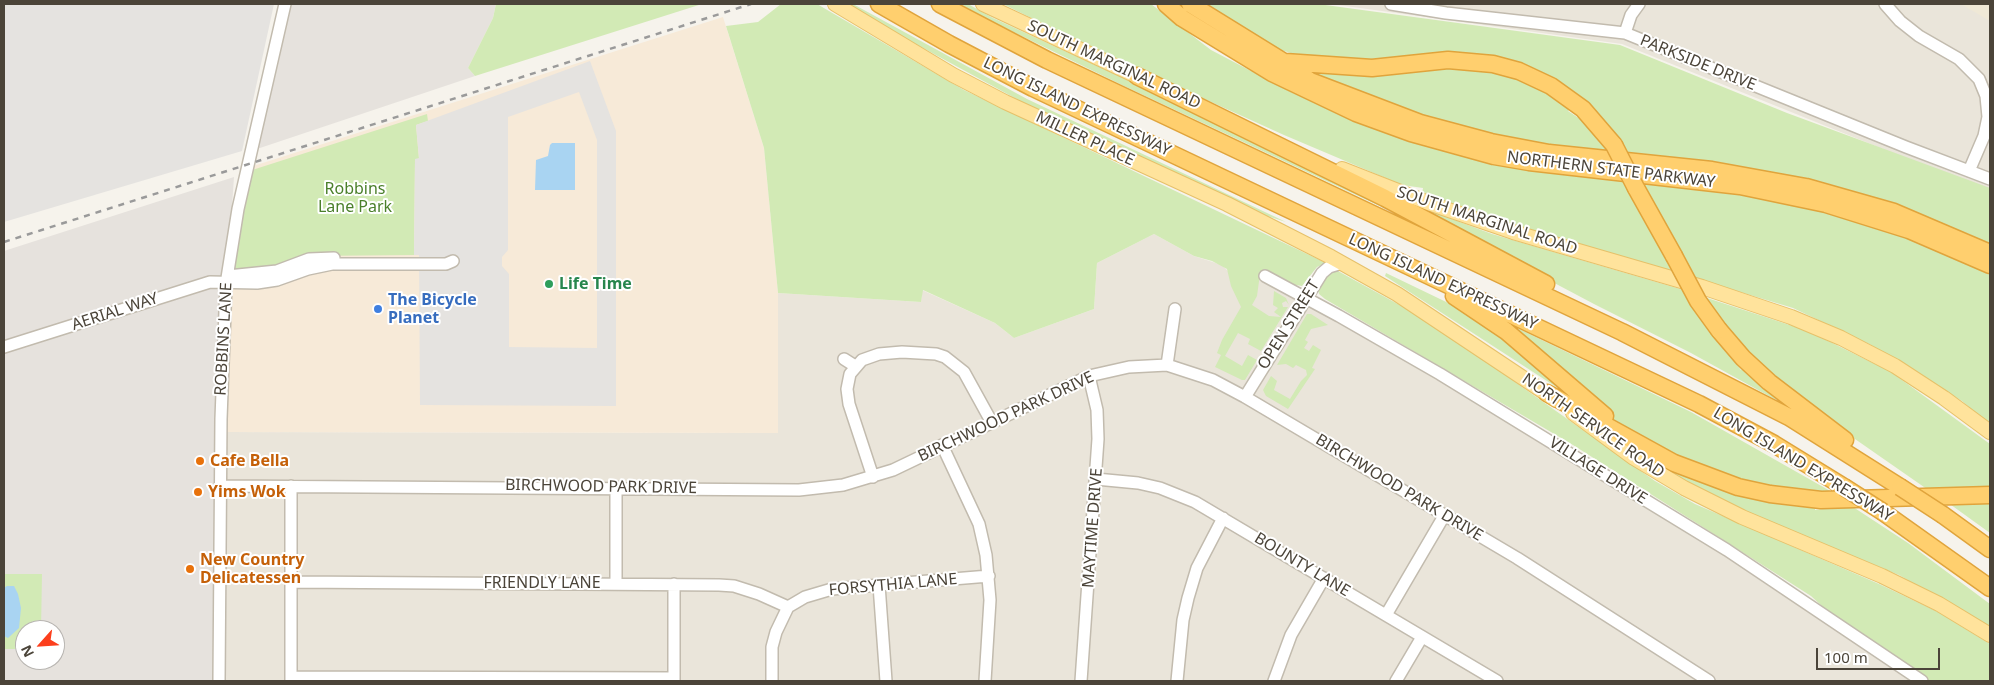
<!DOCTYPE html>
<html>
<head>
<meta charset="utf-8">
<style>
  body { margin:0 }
  #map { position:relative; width:1994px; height:685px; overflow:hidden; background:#f6f3ec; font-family:"Noto Sans",sans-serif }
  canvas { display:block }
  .frame { position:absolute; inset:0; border:5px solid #4b4439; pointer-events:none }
  .north { position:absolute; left:15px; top:620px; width:50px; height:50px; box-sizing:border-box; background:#fff; border:1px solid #b7b4b0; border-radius:50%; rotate:244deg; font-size:14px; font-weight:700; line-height:20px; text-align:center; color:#4b4439 }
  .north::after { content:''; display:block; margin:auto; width:18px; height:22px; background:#fc3f1d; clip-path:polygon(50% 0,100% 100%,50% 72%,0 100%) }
  .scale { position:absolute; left:1816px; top:648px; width:124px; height:22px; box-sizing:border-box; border:2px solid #4b4439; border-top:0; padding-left:6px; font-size:15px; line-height:18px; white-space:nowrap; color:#4b4439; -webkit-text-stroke:4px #fff; paint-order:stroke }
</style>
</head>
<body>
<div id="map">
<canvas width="1994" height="685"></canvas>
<div class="frame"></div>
<div class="north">N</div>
<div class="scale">100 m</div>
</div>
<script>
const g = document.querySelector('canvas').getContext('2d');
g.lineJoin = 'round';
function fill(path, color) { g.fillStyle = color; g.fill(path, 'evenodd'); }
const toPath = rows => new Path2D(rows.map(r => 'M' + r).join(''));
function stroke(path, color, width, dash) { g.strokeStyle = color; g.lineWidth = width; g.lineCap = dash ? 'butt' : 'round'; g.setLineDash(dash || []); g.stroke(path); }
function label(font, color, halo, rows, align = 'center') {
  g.font = font + ' "Noto Sans",sans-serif'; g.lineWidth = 4; g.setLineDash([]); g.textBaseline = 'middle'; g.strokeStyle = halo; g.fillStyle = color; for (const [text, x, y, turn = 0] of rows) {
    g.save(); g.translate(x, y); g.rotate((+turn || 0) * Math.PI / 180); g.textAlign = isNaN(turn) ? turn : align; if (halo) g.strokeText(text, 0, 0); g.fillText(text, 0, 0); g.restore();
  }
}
fill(toPath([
  [1331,4,1990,4,1990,192,1622,44],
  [1154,234,1194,256,1222,265,1229,272,1229,278,1260,274,1268,276,1727,550,1922,681,219,681,221,432,778,433,778,293,921,302,922,290,995,323,1014,338,1094,309,1097,263]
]), '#eae5da');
fill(toPath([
  [723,17,764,148,778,293,778,433,221,432,224,330,247,168]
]), '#f7ead8');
fill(toPath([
  [286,4,496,4,493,18,468,68,475,76,251,151],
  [234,177,225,308,219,681,4,681,4,251],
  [25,630,55,630,55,660,25,660]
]), '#e6e2dd');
fill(toPath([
  [1961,4,1990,4,1990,21]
]), '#efe8d6');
fill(toPath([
  [496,4,702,4,475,76,468,68,493,18],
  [781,4,817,4,964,90,1326,263,1317,267,1302,286,1276,282,1260,274,1257,296,1252,305,1269,316,1281,317,1274,312,1278,308,1273,305,1274,291,1286,298,1289,305,1286,301,1282,303,1283,307,1288,307,1261,351,1248,344,1250,339,1238,333,1225,356,1242,366,1248,355,1257,360,1245,380,1242,380,1215,367,1221,355,1217,353,1222,340,1241,307,1231,286,1227,269,1212,261,1194,256,1154,234,1097,263,1094,309,1014,338,995,323,923,290,921,302,778,293,764,148,726,26,758,22],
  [847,4,853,4,1027,99,1286,222,1258,213,1024,103,888,29],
  [960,4,968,4,993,18,1193,110,1379,202,1388,210,1122,85,991,21],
  [1003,4,1151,4,1211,50,1293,93,1313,100,1622,179,1626,183,1678,275,1481,216,1422,194,1423,188,1402,185,1284,135,1092,48],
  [1200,4,1318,4,1620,45,1787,113,1990,188,1990,245,1969,234,1880,204,1630,158,1611,132,1503,61,1363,65,1316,61,1278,49],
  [1444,65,1487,68,1520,77,1551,93,1571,108,1568,111,1589,125,1610,156,1522,143,1407,114,1310,73,1311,69],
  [427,114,428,121,416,125,419,159,415,159,414,255,309,256,274,269,229,271,246,172],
  [1639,180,1765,198,1878,225,1973,266,1990,275,1990,425,1962,401,1871,345,1793,308,1691,277],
  [1390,196,1492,234,1687,291,1709,326,1741,370,1744,368,1778,401,1691,353,1594,304],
  [1336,270,1405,308,1474,353,1655,481,1695,504,1879,584,1938,612,1990,644,1990,681,1922,681,1848,630,1811,596,1717,536,1573,445,1325,299,1319,294,1318,289,1330,271],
  [1386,273,1467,312,1520,353,1567,394,1385,276],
  [1701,296,1808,331,1891,372,1990,444,1990,491,1934,494,1809,407,1725,331],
  [1307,314,1311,314,1328,325,1311,329,1305,340,1308,342,1304,348,1309,351,1313,345,1321,350,1312,368,1315,369,1288,409,1266,396,1263,390,1271,376,1277,381,1274,390,1290,399,1301,381,1307,375,1306,370,1296,365,1293,368,1286,364,1277,365],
  [1519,329,1691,412,1832,492,1790,494,1700,470,1620,425,1515,331],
  [1636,452,1815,506,1815,510,1850,505,1908,543,1990,604,1990,628,1899,575,1736,508,1695,488],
  [1990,501,1990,533,1947,502],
  [4,574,42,574,41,630,25,630,25,649,4,649]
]), '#d2eab5');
fill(toPath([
  [4,4,274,4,242,151,4,222],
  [590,61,616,131,616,406,420,405,419,255,414,255,415,159,419,158,416,125],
  [579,92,597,140,597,348,509,347,509,274,502,266,502,257,508,250,508,117]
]), '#e5e3e0');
fill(toPath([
  [552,143,575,143,575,190,535,190,536,160,548,156,550,145],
  [7,586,14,586,18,594,21,608,19,628,8,638,4,636,4,588]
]), '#a9d4f2');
const minor = toPath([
  [1391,4,1446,13,1625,33,1906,147,1990,179],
  [1885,4,1900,21,1919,36,1959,59,1979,79,1986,96,1988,117,1984,136,1969,171],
  [1625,33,1631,15,1639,4],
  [228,276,277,271,309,259,334,258],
  [1265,276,1339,316,1440,374,1637,495,1727,550,1922,681],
  [4,347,210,282,257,283,277,280,308,269,332,264,446,264,453,261],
  [844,359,855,366],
  [1167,365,1175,309],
  [1245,397,1322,273,1329,267,1342,263],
  [942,445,979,524,986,555,990,600,985,681],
  [873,477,849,404,847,389,850,374,862,360,879,354,902,352,936,354,945,357,964,372,991,421],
  [1096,479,1138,483,1160,488,1195,502,1497,681],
  [221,486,799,490,843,485,893,470,1089,376,1129,367,1167,365,1213,380,1245,397,1517,558,1709,681],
  [291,486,291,681],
  [616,487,616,584],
  [292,582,719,585,734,586,759,594,788,607],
  [674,584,674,681],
  [879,585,886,681],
  [1386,615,1444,516],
  [291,677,674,678],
  [219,681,221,419,226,284,238,209,285,4],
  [772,681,772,647,776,632,788,607,805,597,832,589,989,576],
  [1081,681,1098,439,1097,410,1089,376],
  [1177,681,1183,620,1188,598,1197,568,1223,518],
  [1274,681,1291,635,1324,578],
  [1396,681,1422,637]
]);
const major = toPath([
  [835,4,953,75,1005,102,1227,204,1331,257,1397,294,1556,400],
  [983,4,1147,81],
  [1342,169,1431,204,1513,232,1702,287,1791,317,1841,338,1895,366,1944,398,1990,432],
  [1573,413,1634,458,1684,488,1742,517,1882,576,1939,604,1990,635]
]);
const highway = toPath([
  [879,4,949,44,1033,88,1699,404,1774,444,1844,487],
  [940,4,1047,60,1622,332,1789,417,1900,487],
  [1166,4,1182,18,1272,73,1356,113,1411,133,1494,156,1529,162,1740,186,1826,204,1909,230,1990,265],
  [1190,4,1284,62,1310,81,1420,123,1491,142,1549,153,1712,170,1806,187,1894,212,1990,253],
  [1285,62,1372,68,1448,60,1493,64,1519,71,1551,86,1583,109,1614,145],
  [1137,76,1385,198,1546,284],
  [1636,188,1674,256],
  [1454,296,1506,331,1605,416],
  [1719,330,1743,358,1769,382,1845,440],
  [1547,393,1674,463,1738,487,1770,494,1821,500,1990,495],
  [1883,512,1990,588],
  [1943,515,1990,549]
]);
stroke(minor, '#c2bbae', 14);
stroke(major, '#e6c16a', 16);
stroke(highway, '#e0a43c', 19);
stroke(minor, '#fff', 11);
stroke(major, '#ffe39c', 14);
stroke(highway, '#ffcf6e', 16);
stroke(toPath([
  [4,242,751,4]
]), '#9a9a9a', 2.5, [6, 6]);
const highwayBridge = toPath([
  [1614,145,1636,188],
  [1674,256,1698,301,1719,330],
  [1844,487,1883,512],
  [1900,487,1943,515]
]);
stroke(highwayBridge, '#e0a43c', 19, []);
stroke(highwayBridge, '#ffcf6e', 16);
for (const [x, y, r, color] of [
  [549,284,5,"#2e9e5b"],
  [378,309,5,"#3f7fe0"],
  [200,461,5,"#e8710a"],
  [198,492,5,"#e8710a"],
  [190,569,5,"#e8710a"]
]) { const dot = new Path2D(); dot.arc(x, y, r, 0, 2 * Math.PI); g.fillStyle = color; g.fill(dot); stroke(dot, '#fff', 2); }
label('16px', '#4b4439', '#fff', [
  ["PARKSIDE DRIVE",1698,63,22],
  ["SOUTH MARGINAL ROAD",1114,65,25],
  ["LONG ISLAND EXPRESSWAY",1077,107,26],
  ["MILLER PLACE",1085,139,25],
  ["NORTHERN STATE PARKWAY",1611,170,7],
  ["SOUTH MARGINAL ROAD",1487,221,18],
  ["LONG ISLAND EXPRESSWAY",1443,282,25],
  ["AERIAL WAY",115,312,-18],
  ["OPEN STREET",1289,325,-58],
  ["ROBBINS LANE",224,339,-87],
  ["BIRCHWOOD PARK DRIVE",1006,417,-25],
  ["NORTH SERVICE ROAD",1593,426,35],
  ["LONG ISLAND EXPRESSWAY",1803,465,31],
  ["VILLAGE DRIVE",1598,471,32],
  ["BIRCHWOOD PARK DRIVE",601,487,1],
  ["BIRCHWOOD PARK DRIVE",1399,488,31],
  ["MAYTIME DRIVE",1093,528,-86],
  ["BOUNTY LANE",1302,565,31],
  ["FRIENDLY LANE",542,583],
  ["FORSYTHIA LANE",893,585,-5]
]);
label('16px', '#4a7f2a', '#fff', [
  ["Robbins",355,189],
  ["Lane Park",355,207]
]);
label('bold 16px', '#27864d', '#fff', [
  ["Life Time",559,284]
], 'left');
label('bold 16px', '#366cbe', '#fff', [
  ["The Bicycle",388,300],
  ["Planet",388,318]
], 'left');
label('bold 16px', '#c56008', '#fff', [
  ["Cafe Bella",210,461],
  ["Yims Wok",208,492],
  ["New Country",200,560],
  ["Delicatessen",200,578]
], 'left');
</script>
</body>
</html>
